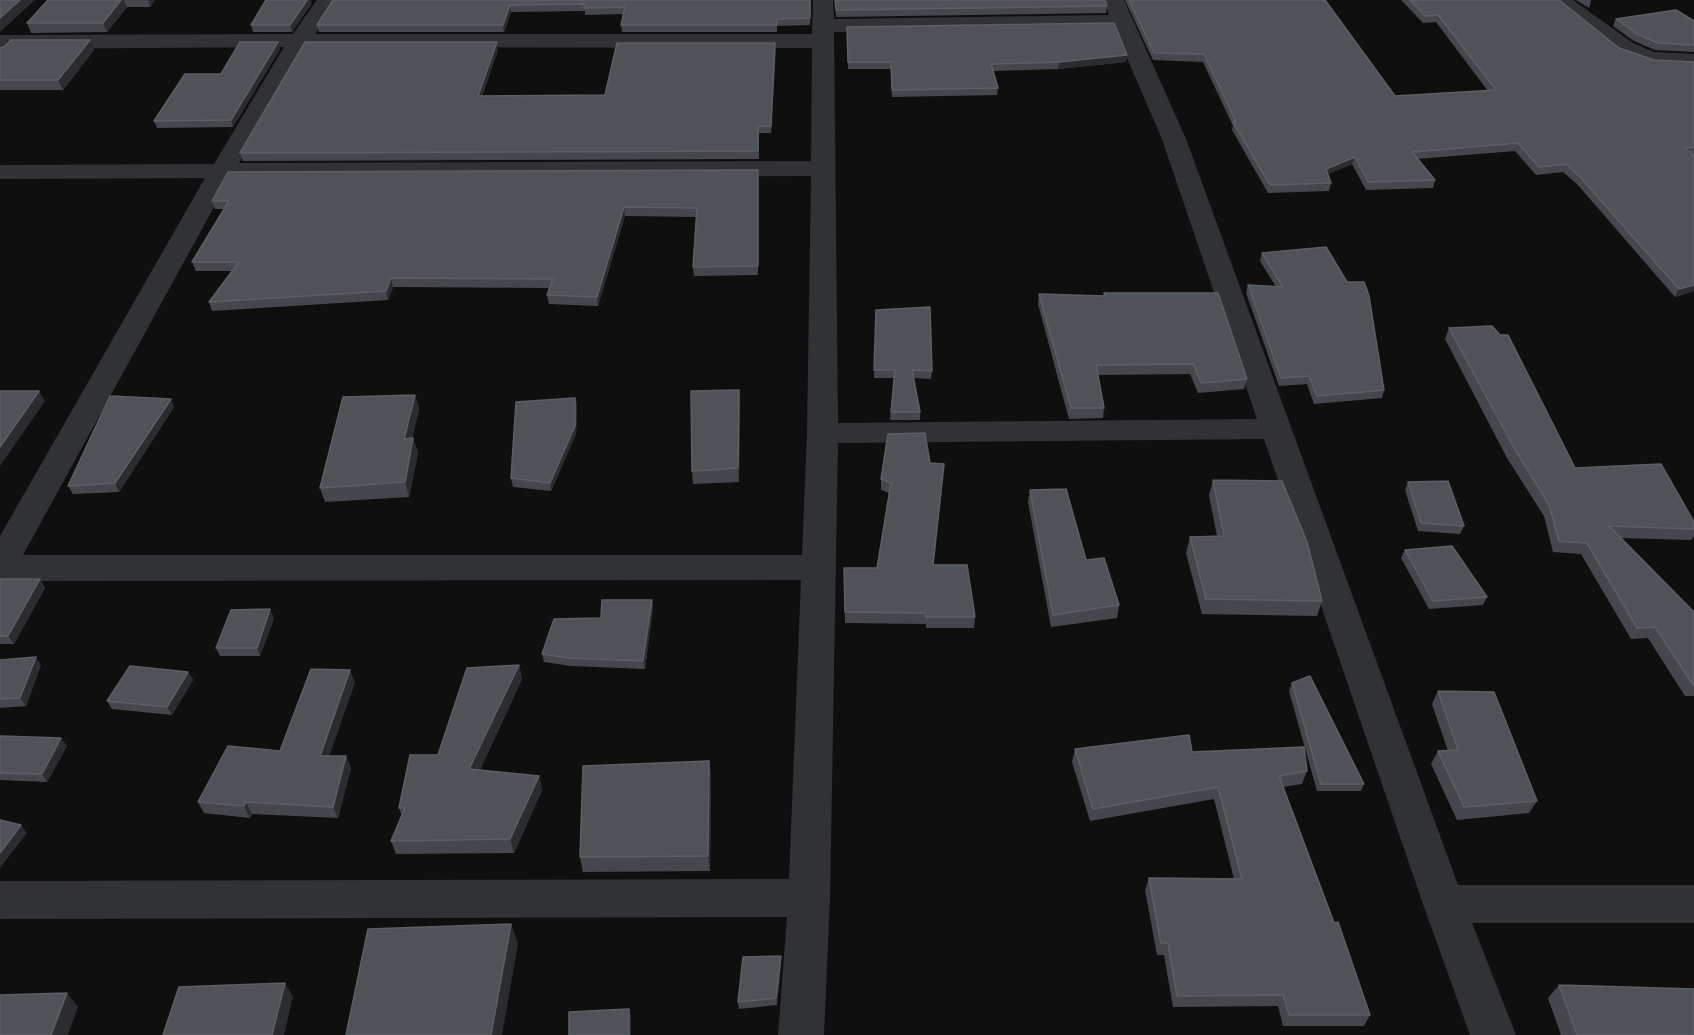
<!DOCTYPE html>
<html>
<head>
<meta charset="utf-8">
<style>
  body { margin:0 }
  canvas { display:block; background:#0f0f10 }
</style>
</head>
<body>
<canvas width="1694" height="1035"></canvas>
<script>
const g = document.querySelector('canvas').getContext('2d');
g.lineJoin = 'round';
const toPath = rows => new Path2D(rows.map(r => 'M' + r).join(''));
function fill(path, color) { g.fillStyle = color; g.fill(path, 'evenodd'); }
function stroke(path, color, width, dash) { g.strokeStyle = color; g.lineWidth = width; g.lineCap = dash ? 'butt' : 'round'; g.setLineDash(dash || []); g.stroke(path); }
fill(toPath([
  [317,0,337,0,315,34,812,34,813,0,833,0,834,19,1109,15,1104,0,1124,0,1186,139,1458,885,1694,885,1694,923,1472,923,1516,1035,1470,1035,1423,904,1264,439,838,443,830,898,824,1035,778,1035,787,917,0,919,0,881,789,879,801,580,0,581,0,536,205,178,0,179,0,165,214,164,284,47,0,49,0,35,293,34,317,0],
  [1114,28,1162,139,1257,419,838,423,834,32,1114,28],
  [306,47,812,48,811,161,239,163,306,47],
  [811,176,807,433,802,555,23,555,230,178,811,176],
  [1550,0,1573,0,1633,43,1654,52,1694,54,1694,68,1651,65,1617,53,1550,0]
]), '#303235');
fill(toPath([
  [48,0,155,0,150,7,127,7,107,32,31,33,27,23],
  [333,0,811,0,810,25,777,26,777,32,622,32,621,25,623,14,585,15,585,11,511,12,504,32,319,32,317,25],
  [835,0,1105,0,1107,6,1106,13,836,17],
  [1125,0,1325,0,1395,96,1488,91,1436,22,1423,23,1401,0,1559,0,1619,48,1654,60,1694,62,1694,155,1693,155,1694,155,1694,291,1675,297,1577,184,1563,172,1536,175,1515,151,1417,159,1435,180,1433,188,1366,190,1352,164,1328,174,1331,183,1329,191,1268,193,1232,130,1233,126,1203,62,1153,60],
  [1576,0,1591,0,1591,1,1589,8],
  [312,3,292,32,253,32,251,25],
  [1616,19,1694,21,1694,52,1655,50,1634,41,1613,26],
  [847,27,1127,55,1126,62,1058,69,993,71,998,88,997,95,892,97,891,69,848,69],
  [775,43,771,133,759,133,759,159,243,161,240,153,498,50,482,96,605,95],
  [0,48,94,50,63,90,0,90],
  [280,49,233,127,157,128,154,121,221,74],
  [758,170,758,275,694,276,693,267,697,217,625,216,598,306,549,304,547,295,550,288,393,287,388,300,212,311,209,302,232,271,196,271,192,262,224,209,215,209,212,201],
  [1262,253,1384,390,1382,398,1314,404,1307,384,1279,386,1246,293,1248,285,1276,287,1260,261],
  [1104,293,1247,379,1244,389,1198,393,1190,374,1098,375,1104,408,1103,418,1069,419,1038,304,1039,294,1103,296],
  [876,310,932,371,931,379,914,378,920,412,920,420,890,420,894,378,874,378],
  [1449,328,1575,468,1694,522,1694,536,1691,540,1621,538,1694,612,1694,696,1685,696,1648,638,1631,639,1581,554,1553,552,1544,516,1507,458,1445,339],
  [739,390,740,403,739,482,693,484,692,471],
  [415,395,419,409,412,439,413,438,418,453,409,497,325,502,320,488],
  [575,398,577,406,576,434,551,491,513,487,511,478],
  [174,407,119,492,73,494,68,486],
  [930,463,944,464,933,565,975,617,974,628,926,628,926,624,845,623,844,568,877,568,889,493,881,490,881,479],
  [1213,480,1322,601,1317,616,1202,614,1186,553,1190,537,1217,536,1209,496],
  [1408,482,1464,526,1460,534,1418,531,1405,490],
  [1030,490,1086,560,1119,605,1117,618,1051,627,1028,502],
  [1405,550,1487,597,1483,605,1429,609,1401,558],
  [0,579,40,579,45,588,14,644,0,644],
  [652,600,653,608,645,669,571,666,544,662,542,654,601,618],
  [274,618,260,656,220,656,216,648],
  [0,660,41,665,26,706,0,708],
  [519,665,522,679,480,770,539,776,542,790,514,853,396,854,391,841,402,816,399,808,438,755],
  [188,672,193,680,172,715,112,709,107,701],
  [355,682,329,756,346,756,351,768,338,818,252,814,250,818,204,813,198,802,280,751],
  [1292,683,1364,784,1361,791,1317,791,1289,691],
  [1438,691,1537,801,1529,813,1457,820,1431,764,1438,751,1448,751,1432,704],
  [0,736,67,746,47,782,0,780],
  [1075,749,1192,752,1307,771,1302,784,1283,787,1370,1015,1364,1026,1283,1026,1278,1006,1173,1007,1164,955,1157,955,1145,890,1149,878,1234,879,1214,799,1090,821,1072,762],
  [709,761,711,776,710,871,583,872,580,857],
  [781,956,781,963,777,1005,739,1009,738,1002],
  [1559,985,1694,1035,1561,1035,1548,998]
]), '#45474c');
fill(toPath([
  [20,0,35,0,0,32,0,18],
  [121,0,124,0,127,7,107,32,103,23],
  [148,0,155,0,150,7],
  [307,0,311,0,312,3,292,32,290,25],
  [510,5,511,12,504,32,503,25],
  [90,40,94,50,63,90,58,80],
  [278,42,280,49,233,127,231,120],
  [497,42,498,50,479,103,478,96],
  [775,43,776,50,771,133,771,126],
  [1127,55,1126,62,1058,69,1059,62],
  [1355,157,1352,164,1324,176,1326,169],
  [624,207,625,216,598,306,597,297],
  [391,278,393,287,388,300,386,291],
  [1694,285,1694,291,1675,297,1679,289],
  [739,390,740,403,739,482,738,468],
  [39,391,45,401,0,466,0,447],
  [415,395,419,409,408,454,404,439],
  [575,398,577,406,576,434,551,491,550,483],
  [171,399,174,407,119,492,115,483],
  [413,438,418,453,409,497,405,482],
  [40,579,45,588,14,644,8,636],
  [652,600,653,608,645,669,643,661],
  [270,609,274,618,260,656,257,648],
  [36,657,41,665,26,706,20,698],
  [519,665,522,679,474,783,469,769],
  [350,670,355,682,325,768,320,756],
  [188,672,193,680,172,715,167,707],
  [61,738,67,746,47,782,42,774],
  [346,756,351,768,338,818,333,807],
  [709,761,711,776,710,871,708,856],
  [539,776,542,790,514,853,510,839],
  [246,802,252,814,250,818,244,806],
  [21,825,27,833,0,868,0,853],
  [511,924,518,944,502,1035,491,1035],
  [781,956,781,963,777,1005,776,998],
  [285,983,293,997,284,1035,272,1035],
  [67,993,78,1007,68,1035,51,1035],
  [629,1009,631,1016,631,1035,629,1035]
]), '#2b2c2f');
const building = toPath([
  [0,0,20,0,0,18,0,0],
  [48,0,121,0,103,23,27,23,48,0],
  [266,0,307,0,290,25,251,25,266,0],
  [333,0,810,0,810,18,777,19,776,25,621,25,625,7,584,8,585,4,510,5,503,25,317,25,333,0],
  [835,0,1105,0,1107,6,836,10,835,0],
  [1129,0,1325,0,1395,96,1496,90,1438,15,1425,16,1410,0,1559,0,1619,48,1654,60,1694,62,1694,147,1684,148,1694,155,1694,285,1679,289,1580,177,1566,164,1539,167,1518,143,1412,152,1435,180,1368,182,1355,157,1326,169,1331,183,1270,185,1233,122,1236,122,1204,54,1154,53,1129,0],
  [1676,10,1694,21,1694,45,1658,43,1637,34,1616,19,1676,10],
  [1114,23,1127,55,1059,62,991,64,998,88,892,90,891,62,848,62,847,27,1114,23],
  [11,40,90,40,58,80,0,80,0,48,4,47,11,40],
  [240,42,278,42,231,120,154,121,185,74,221,74,240,42],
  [305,42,497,42,478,96,605,95,617,43,775,43,771,126,758,126,758,151,240,153,305,42],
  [758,170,758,266,693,267,697,208,624,207,597,297,547,295,553,279,391,278,386,291,209,302,239,262,192,262,229,201,212,201,228,172,758,170],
  [1326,247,1347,282,1364,282,1369,296,1384,390,1317,396,1309,376,1281,378,1248,285,1283,287,1262,253,1326,247],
  [1104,293,1218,293,1247,379,1201,383,1193,364,1096,365,1104,408,1071,408,1039,294,1105,296,1104,293],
  [930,307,932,371,912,370,920,412,891,412,895,370,874,370,876,310,930,307],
  [1492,326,1500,335,1508,335,1575,468,1661,464,1694,522,1694,529,1609,526,1694,612,1694,685,1693,685,1655,627,1637,628,1587,543,1559,541,1549,505,1513,446,1449,328,1492,326],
  [739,390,738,468,692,471,691,391,739,390],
  [0,391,39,391,0,447,0,391],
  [415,395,404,439,413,438,405,482,320,488,343,397,415,395],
  [110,396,171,399,115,483,68,486,110,396],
  [575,398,575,426,550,483,511,478,516,402,575,398],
  [925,433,930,463,944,464,933,565,967,565,975,617,926,617,926,613,845,612,844,568,877,568,891,483,881,479,888,434,925,433],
  [1213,480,1282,481,1307,542,1322,601,1206,599,1190,537,1224,536,1213,480],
  [1448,481,1464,526,1421,523,1408,482,1448,481],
  [1066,489,1086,560,1104,558,1119,605,1053,615,1030,490,1066,489],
  [1452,546,1487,597,1433,601,1405,550,1452,546],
  [0,579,40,579,8,636,0,636,0,579],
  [602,600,652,600,643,661,569,658,542,654,554,619,601,618,602,600],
  [270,609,257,648,216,648,231,610,270,609],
  [36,657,20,698,0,699,0,660,36,657],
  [519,665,469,769,539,776,510,839,391,841,405,808,399,808,410,755,438,755,467,668,519,665],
  [130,666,188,672,167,707,107,701,130,666],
  [311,669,350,670,320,756,346,756,333,807,246,802,244,806,198,802,228,746,280,751,311,669],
  [1310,676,1364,784,1321,784,1292,683,1310,676],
  [1438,691,1494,692,1537,801,1464,807,1438,751,1458,750,1438,691],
  [1189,735,1192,752,1304,747,1307,771,1279,776,1334,923,1338,922,1370,1015,1289,1015,1283,995,1177,996,1168,943,1161,943,1149,878,1242,879,1218,787,1093,809,1075,749,1189,735],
  [0,736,61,738,42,774,0,773,0,736],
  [709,761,708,856,580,857,583,766,709,761],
  [0,820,21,825,0,853,0,820],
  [511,924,491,1035,346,1035,368,929,511,924],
  [781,956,776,998,738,1002,743,957,781,956],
  [285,983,272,1035,163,1035,179,987,285,983],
  [1559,985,1694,989,1694,1035,1577,1035,1559,985],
  [67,993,51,1035,0,1035,0,995,67,993],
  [629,1009,629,1035,569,1035,569,1012,629,1009]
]);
fill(building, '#4f5257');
stroke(building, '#5b6065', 1.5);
</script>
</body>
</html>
